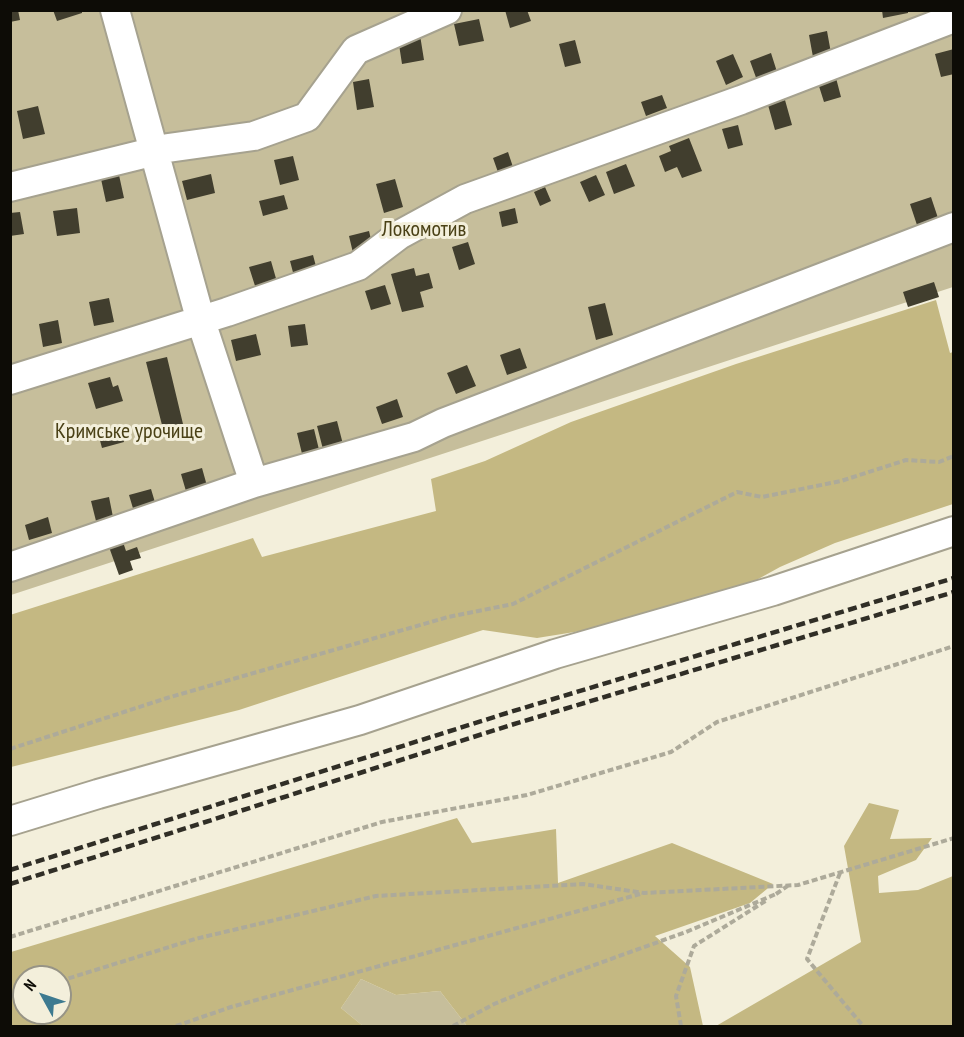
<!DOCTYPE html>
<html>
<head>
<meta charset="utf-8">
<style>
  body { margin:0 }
  #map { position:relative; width:964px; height:1037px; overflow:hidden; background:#f3efdb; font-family:"PT Sans Narrow",sans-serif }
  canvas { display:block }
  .frame { position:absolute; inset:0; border:12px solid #0d0c06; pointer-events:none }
  .north { position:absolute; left:12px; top:965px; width:60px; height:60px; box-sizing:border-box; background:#f3efdb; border:2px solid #979486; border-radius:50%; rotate:310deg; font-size:16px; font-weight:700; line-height:24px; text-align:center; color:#0d0c06 }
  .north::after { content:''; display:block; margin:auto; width:21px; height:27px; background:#3d7a90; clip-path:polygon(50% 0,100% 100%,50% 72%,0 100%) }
</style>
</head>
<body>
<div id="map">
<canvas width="964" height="1037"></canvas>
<div class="frame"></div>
<div class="north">N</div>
</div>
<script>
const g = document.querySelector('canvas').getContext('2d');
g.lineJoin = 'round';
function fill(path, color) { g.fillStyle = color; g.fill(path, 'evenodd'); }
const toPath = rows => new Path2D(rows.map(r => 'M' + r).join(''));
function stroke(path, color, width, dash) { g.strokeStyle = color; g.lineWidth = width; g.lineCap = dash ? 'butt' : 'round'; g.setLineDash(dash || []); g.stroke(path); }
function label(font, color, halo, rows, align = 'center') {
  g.font = font + ' "PT Sans Narrow",sans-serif'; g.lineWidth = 6; g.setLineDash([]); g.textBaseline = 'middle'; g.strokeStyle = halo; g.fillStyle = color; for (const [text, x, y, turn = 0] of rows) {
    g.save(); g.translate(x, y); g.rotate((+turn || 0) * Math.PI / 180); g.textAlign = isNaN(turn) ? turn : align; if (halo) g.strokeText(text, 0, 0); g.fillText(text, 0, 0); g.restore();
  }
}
fill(toPath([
  [11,11,953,11,953,287,11,595],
  [361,979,396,995,440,991,467,1026,363,1026,341,1008]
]), '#c6be9b');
fill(toPath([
  [936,300,950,353,953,352,953,504,835,543,780,567,751,583,587,630,537,638,483,630,239,710,11,767,10,615,253,538,262,557,436,511,431,479,485,461,571,422,736,364],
  [869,803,899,810,890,839,932,838,916,860,878,876,879,893,918,890,953,876,953,1026,716,1026,861,942,844,846],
  [457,818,472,843,556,829,558,883,672,843,773,884,750,903,655,936,690,967,703,1026,467,1026,440,991,396,995,361,979,341,1008,363,1026,11,1026,11,952],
  [24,977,60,977,60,1013,24,1013]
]), '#c4b882');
fill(toPath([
  [10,10,18,10,20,20,10,22],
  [53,10,82,10,82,13,57,21],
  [505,10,527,10,531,21,510,28],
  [882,10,908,10,908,13,883,18],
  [479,19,484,41,459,46,454,24],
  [827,31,831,53,813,57,809,35],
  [420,35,424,60,402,64,398,38],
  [575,40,581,63,565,67,559,44],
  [954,49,954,74,941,77,935,54],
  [771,53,778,75,758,83,750,61],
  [733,54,743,77,726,85,716,61],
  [836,78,841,97,824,102,818,83],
  [369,79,374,107,357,110,353,82],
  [662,95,667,108,646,116,641,102],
  [785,100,792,125,775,130,768,105],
  [38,106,45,134,23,139,17,111],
  [738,125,743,145,728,149,722,129],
  [689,138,702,171,682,178,677,167,665,172,659,156,671,151,669,146],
  [508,152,514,170,499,175,493,158],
  [293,156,299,180,280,185,274,160],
  [626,164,635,186,614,194,606,172],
  [211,174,215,193,187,200,182,181],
  [119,175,124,198,106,202,101,179],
  [596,175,605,195,589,202,580,182],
  [395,179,403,207,384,213,376,184],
  [545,187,551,201,540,206,534,192],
  [284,195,288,209,263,216,259,201],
  [931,197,938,218,917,225,910,204],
  [77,208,80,233,57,236,53,211],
  [515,208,518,223,502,227,499,212],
  [20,212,24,234,10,236,10,213],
  [369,231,374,252,354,257,349,236],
  [468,242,475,264,459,270,452,247],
  [313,255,318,274,295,280,290,261],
  [271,261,277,282,256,289,249,267],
  [414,268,416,276,429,273,433,288,420,292,424,307,402,312,391,274],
  [934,282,939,297,908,307,903,292],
  [385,285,391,304,371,310,365,291],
  [109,298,114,322,94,326,89,302],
  [605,303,613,335,596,340,588,307],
  [58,320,62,343,43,347,39,324],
  [305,324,308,345,291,347,288,326],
  [256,334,261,355,236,361,231,340],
  [520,348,527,368,507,375,500,355],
  [167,357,183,424,163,429,146,362],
  [467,365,476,386,456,394,447,373],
  [110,377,113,387,118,385,123,401,96,409,88,383],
  [397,399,403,417,382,424,376,407],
  [337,421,345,452,325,457,317,426],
  [121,428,124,442,102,448,98,433],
  [314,429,321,458,304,462,297,433],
  [202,468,209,493,188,498,181,474],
  [151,489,157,509,135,515,129,495],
  [109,497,113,517,96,521,91,501],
  [48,517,52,533,29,540,25,525],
  [123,542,126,551,137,547,141,558,130,561,133,570,119,575,109,547]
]), '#413e2e');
const minor = toPath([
  [115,10,200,318,254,483],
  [10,187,168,148,254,136,307,117,356,50,447,10],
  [10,380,227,312,358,266,399,235,465,199,741,100,954,18],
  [10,567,254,483,414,437,443,423,954,227],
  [10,821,98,794,360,720,555,654,773,591,954,531]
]);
stroke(minor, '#a6a28f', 32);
stroke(toPath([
  [10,749,167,698,448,617,513,604,737,492,762,497,841,481,906,460,939,462,954,456],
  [840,873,807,959,863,1026],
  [776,894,789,885],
  [10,937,382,822,527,795,671,752,717,722,954,646],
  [60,981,195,939,376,896,583,884,644,893,798,885,954,838],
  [10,996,24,992],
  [176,1026,231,1007,640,894],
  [453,1026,494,1004,558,978,686,932,776,894],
  [681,1026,676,996,694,946,767,900]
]), '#adaa9a', 4, [6, 3]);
stroke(minor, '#fff', 28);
stroke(toPath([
  [10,870,507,713,954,578],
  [10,884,511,725,954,592]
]), '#302e26', 4.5, [9, 4.5]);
label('22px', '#4a4116', '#f3efdb', [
  ["Локомотив",424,230],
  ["Кримське урочище",129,432]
]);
</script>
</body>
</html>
